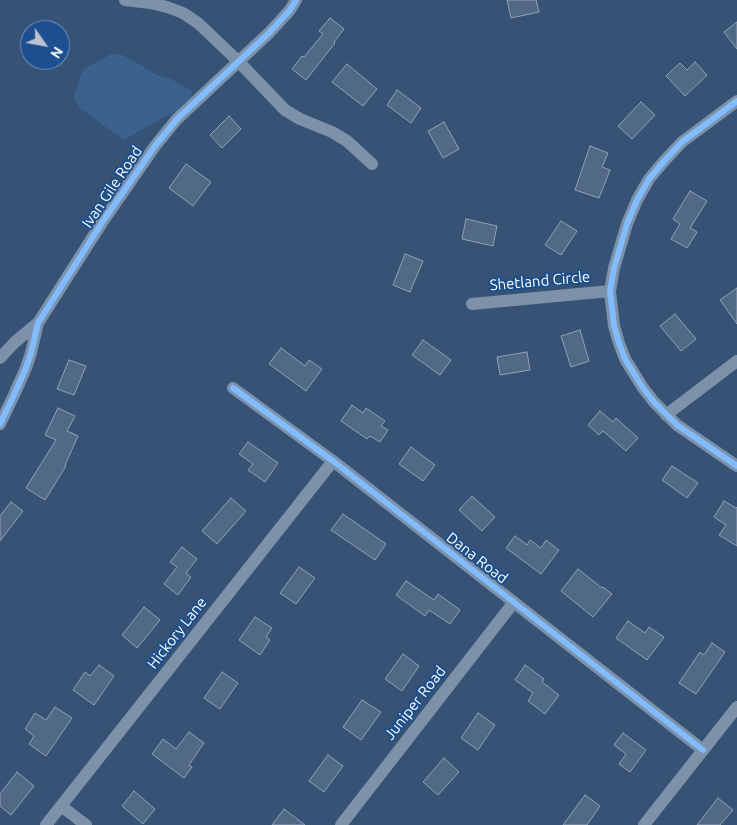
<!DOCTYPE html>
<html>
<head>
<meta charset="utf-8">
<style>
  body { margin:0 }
  #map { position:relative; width:737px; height:825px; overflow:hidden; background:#365274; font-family:Ubuntu,sans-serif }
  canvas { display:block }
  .north { position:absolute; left:20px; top:20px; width:50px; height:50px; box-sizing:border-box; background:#1b4f8f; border:1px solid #7695bc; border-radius:50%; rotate:123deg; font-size:14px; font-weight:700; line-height:20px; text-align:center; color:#fff }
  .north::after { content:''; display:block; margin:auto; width:18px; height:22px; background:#b9c2ce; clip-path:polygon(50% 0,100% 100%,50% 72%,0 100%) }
</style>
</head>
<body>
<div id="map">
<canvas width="737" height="825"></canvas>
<div class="north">N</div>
</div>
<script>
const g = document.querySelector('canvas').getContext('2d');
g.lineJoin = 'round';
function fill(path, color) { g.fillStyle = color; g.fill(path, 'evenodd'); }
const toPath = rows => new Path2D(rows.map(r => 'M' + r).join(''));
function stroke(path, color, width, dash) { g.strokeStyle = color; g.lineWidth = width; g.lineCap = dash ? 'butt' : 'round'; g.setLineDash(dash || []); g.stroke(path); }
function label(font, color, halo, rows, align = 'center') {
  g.font = font + ' Ubuntu,sans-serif'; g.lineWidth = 4; g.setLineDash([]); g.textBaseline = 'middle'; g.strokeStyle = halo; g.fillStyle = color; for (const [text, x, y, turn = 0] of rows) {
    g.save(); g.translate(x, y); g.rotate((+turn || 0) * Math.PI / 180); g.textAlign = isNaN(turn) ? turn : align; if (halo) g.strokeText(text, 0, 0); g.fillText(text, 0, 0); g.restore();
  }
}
fill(toPath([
  [111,54,123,55,159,76,171,79,192,91,191,97,177,110,123,140,80,108,73,97,83,70]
]), '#3b618d');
const building = toPath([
  [507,0,536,0,539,12,511,18,507,0],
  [330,18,344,29,334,42,335,43,306,80,292,69,302,56,304,57,323,34,319,31,330,18],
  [737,22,737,49,724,32,737,22],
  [695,62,707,75,685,96,666,76,680,63,687,70,695,62],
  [347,64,377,89,363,106,332,82,347,64],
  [397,90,421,108,411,123,387,105,397,90],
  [641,102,655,115,632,139,618,126,641,102],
  [229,116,241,129,222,148,210,135,229,116],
  [444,122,459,149,443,158,428,131,444,122],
  [590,146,608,153,602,167,610,170,599,198,575,190,590,146],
  [186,164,211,182,193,206,169,188,186,164],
  [690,191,707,201,690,228,697,232,687,248,671,239,680,224,673,219,690,191],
  [466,219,497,226,493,246,462,239,466,219],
  [561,221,577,231,561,255,545,245,561,221],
  [405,254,423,261,410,292,393,285,405,254],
  [737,288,737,324,720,300,737,288],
  [675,314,696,339,681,351,660,326,675,314],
  [580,330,589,361,571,367,561,336,580,330],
  [423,340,451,360,440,375,412,355,423,340],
  [281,348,305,366,309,360,322,369,306,391,269,364,281,348],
  [527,352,530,370,500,375,497,357,527,352],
  [69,360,86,366,74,395,57,389,69,360],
  [352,405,363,413,366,408,385,421,381,426,388,430,380,442,370,436,367,439,341,421,352,405],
  [58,408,75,416,67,431,78,436,65,465,66,466,45,500,26,488,56,440,45,435,58,408],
  [600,411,613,422,616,418,638,438,626,451,603,431,599,435,588,425,600,411],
  [248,442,278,463,265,482,248,470,253,464,239,454,248,442],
  [411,447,435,465,423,481,399,464,411,447],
  [672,466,698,483,687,498,662,480,672,466],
  [472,496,495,517,482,531,459,510,472,496],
  [231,498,246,511,217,544,202,531,231,498],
  [724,501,736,508,737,507,737,546,719,535,726,525,714,517,724,501],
  [11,502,23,511,0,541,0,516,11,502],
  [343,514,386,544,375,560,331,530,343,514],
  [515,536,527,545,530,540,541,548,546,540,559,550,541,574,506,548,515,536],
  [182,547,197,559,186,573,191,577,178,595,164,584,177,567,170,562,182,547],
  [299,567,315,578,296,604,280,593,299,567],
  [578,569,602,588,603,587,612,594,593,617,561,591,578,569],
  [406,581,434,600,438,594,460,610,450,624,429,610,425,616,396,595,406,581],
  [144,607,160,620,137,648,122,635,144,607],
  [255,617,272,628,266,637,270,640,260,655,239,640,255,617],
  [628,621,645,633,649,627,664,637,647,660,616,638,628,621],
  [712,643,725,652,696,694,679,683,700,652,704,655,712,643],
  [403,654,419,666,402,691,385,679,403,654],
  [99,665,114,676,94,705,73,690,85,672,90,676,99,665],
  [525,665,544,679,542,682,559,695,545,714,528,701,533,693,515,680,525,665],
  [222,672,238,683,220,709,204,698,222,672],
  [362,700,381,712,361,740,343,727,362,700],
  [55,707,72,718,46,756,29,744,34,736,25,729,35,713,46,720,55,707],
  [478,713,495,725,478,750,461,738,478,713],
  [189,732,204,743,189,765,192,767,184,778,152,754,163,739,176,749,189,732],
  [623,733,646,750,630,772,619,764,626,754,614,745,623,733],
  [328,755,343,766,324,792,309,781,328,755],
  [444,758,459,772,438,795,423,782,444,758],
  [17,772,34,786,11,815,0,806,0,794,17,772],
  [134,791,155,809,143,824,122,806,134,791],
  [585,795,600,806,587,825,563,825,585,795],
  [718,798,733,810,720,825,697,825,718,798],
  [284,809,305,825,272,825,284,809]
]);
fill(building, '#526984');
stroke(building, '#92a2b6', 1);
stroke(toPath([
  [125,0,150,3,167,7,183,13,198,23,239,62,285,110,300,119,332,132,347,141,372,164],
  [737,101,682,142,665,160,649,179,637,200,627,224,614,268,610,291,614,326,619,343,625,359,643,388,654,402,677,425,737,466],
  [472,304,610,291],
  [0,358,15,342,38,323],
  [233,388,333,461,703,750],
  [666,415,737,361],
  [0,424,13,397,26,368,31,353,38,323,103,221,155,146,177,119,269,33,290,10,296,0],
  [61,806,86,825],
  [46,825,333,461],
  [341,825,514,602],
  [644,825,737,707]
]), '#7d92a8', 12);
stroke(toPath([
  [737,101,682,142,665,160,649,179,637,200,627,224,614,268,610,291,614,326,619,343,625,359,643,388,654,402,677,425,737,466],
  [233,388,333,461,703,750],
  [0,424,13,397,26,368,31,353,38,323,103,221,155,146,177,119,269,33,290,10,296,0]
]), '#80bcff', 6);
label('15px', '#fff', '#1b4f8f', [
  ["Ivan Gile Road",112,187,-56],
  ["Shetland Circle",540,281,-5],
  ["Dana Road",477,558,38],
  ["Hickory Lane",177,633,-52],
  ["Juniper Road",415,703,-52]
]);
</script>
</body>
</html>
